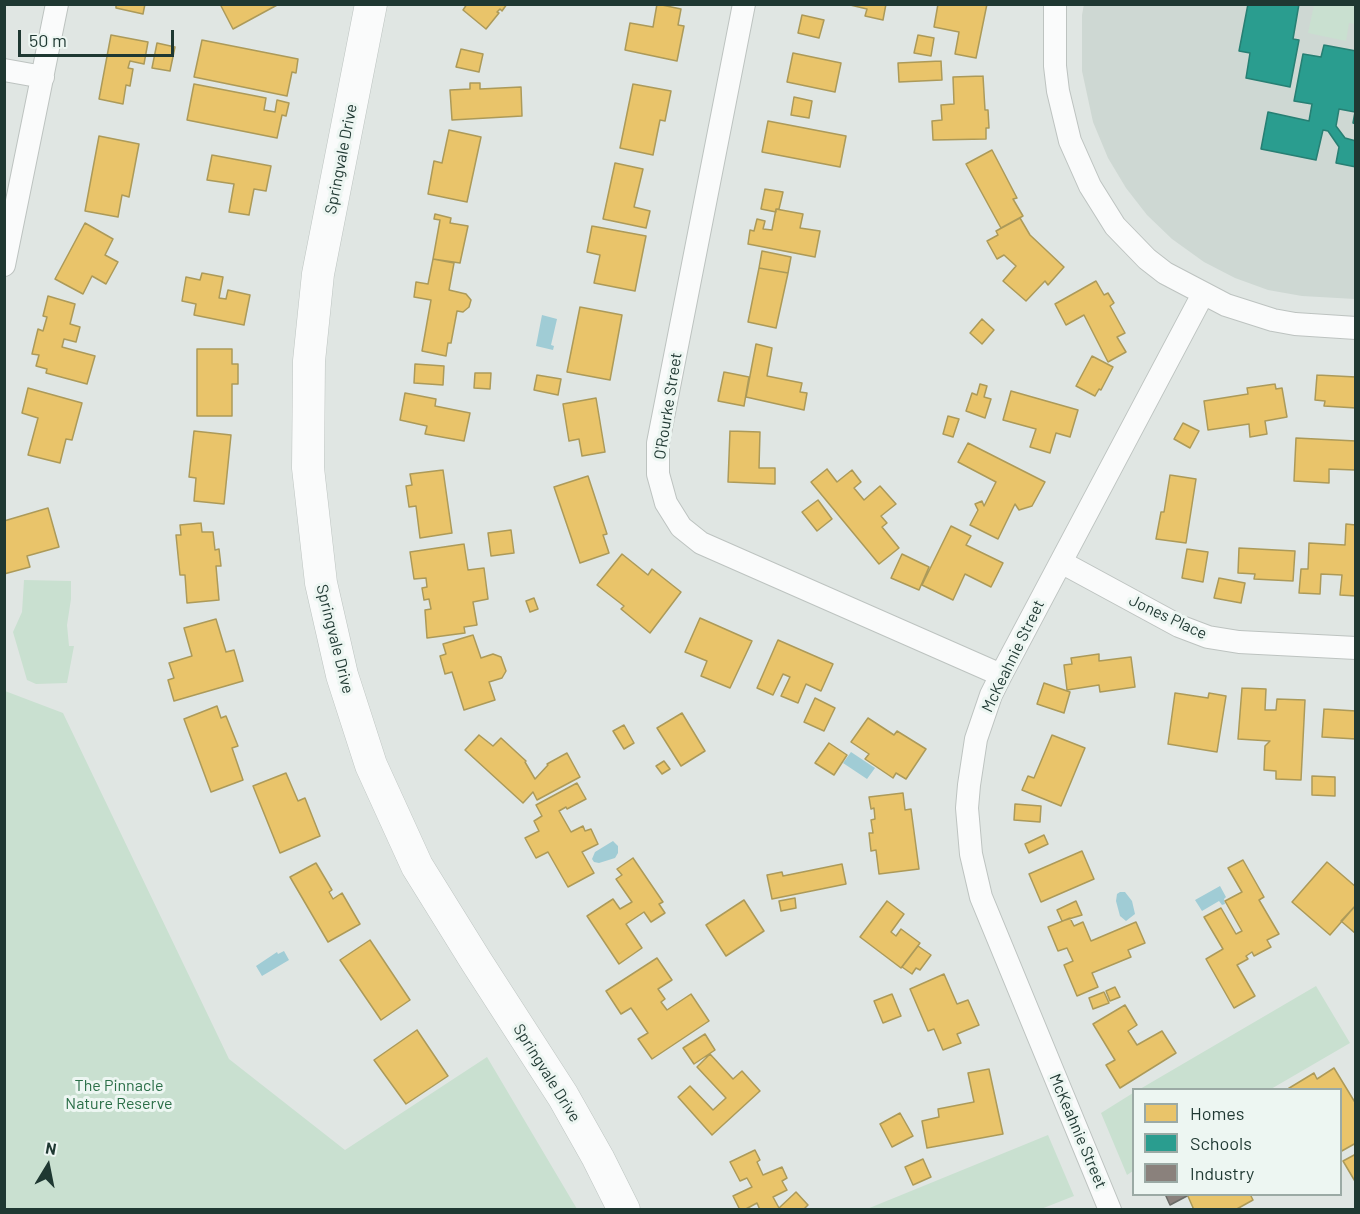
<!DOCTYPE html>
<html>
<head>
<meta charset="utf-8">
<style>
  body { margin:0 }
  #map { position:relative; width:1360px; height:1214px; overflow:hidden; background:#e0e6e3; font-family:Barlow,sans-serif }
  canvas { display:block }
  .frame { position:absolute; inset:0; border:6px solid #1f3832; pointer-events:none }
  .legend { position:absolute; left:1132px; top:1088px; width:210px; height:108px; box-sizing:border-box; background:#edf6f2; border:2px solid #9baaa5; margin:0; padding:8px 10px; list-style:none; font-size:18px; color:#1f3832 }
  .legend li { display:flex; align-items:center; gap:12px; height:30px }
  .legend b { width:30px; border:2px solid #9baaa5 }
  .north { position:absolute; left:18px; top:1136px; width:60px; height:60px; -webkit-text-stroke:4px #edf6f2; paint-order:stroke; rotate:10deg; font-size:16px; font-weight:700; line-height:24px; text-align:center; color:#1f3832 }
  .north::after { content:''; display:block; margin:auto; width:21px; height:27px; background:#1f3832; clip-path:polygon(50% 0,100% 100%,50% 72%,0 100%) }
  .scale { position:absolute; left:18px; top:30px; width:156px; height:27px; box-sizing:border-box; border:3px solid #1f3832; border-top:0; padding-left:8px; font-size:18px; line-height:21px; white-space:nowrap; color:#1f3832; -webkit-text-stroke:4px #edf6f2; paint-order:stroke }
</style>
</head>
<body>
<div id="map">
<canvas width="1360" height="1214"></canvas>
<div class="frame"></div>
<ul class="legend">
<li><b style="height:16px;background:#e9c46a"></b>Homes</li>
<li><b style="height:16px;background:#2a9d8f"></b>Schools</li>
<li><b style="height:16px;background:#8a817c"></b>Industry</li>
</ul>
<div class="north">N</div>
<div class="scale">50 m</div>
</div>
<script>
const g = document.querySelector('canvas').getContext('2d');
g.lineJoin = 'round';
function fill(path, color) { g.fillStyle = color; g.fill(path, 'evenodd'); }
const toPath = rows => new Path2D(rows.map(r => 'M' + r).join(''));
function stroke(path, color, width, dash) { g.strokeStyle = color; g.lineWidth = width; g.lineCap = dash ? 'butt' : 'round'; g.setLineDash(dash || []); g.stroke(path); }
function label(font, color, halo, rows, align = 'center') {
  g.font = font + ' Barlow,sans-serif'; g.lineWidth = 6; g.setLineDash([]); g.textBaseline = 'middle'; g.strokeStyle = halo; g.fillStyle = color; for (const [text, x, y, turn = 0] of rows) {
    g.save(); g.translate(x, y); g.rotate((+turn || 0) * Math.PI / 180); g.textAlign = isNaN(turn) ? turn : align; if (halo) g.strokeText(text, 0, 0); g.fillText(text, 0, 0); g.restore();
  }
}
fill(toPath([
  [1084,4,1355,5,1355,299,1302,296,1268,290,1235,278,1204,262,1172,239,1147,215,1126,188,1108,158,1093,122,1082,71,1082,15]
]), '#ced8d3');
fill(toPath([
  [1314,5,1355,5,1355,24,1349,23,1346,41,1308,33],
  [24,580,71,581,71,599,67,625,69,646,74,646,67,683,36,684,27,680,13,632,22,612],
  [5,691,63,713,229,1059,345,1150,487,1057,577,1209,5,1209],
  [1316,986,1350,1043,1271,1089,1140,1089],
  [1133,1093,1133,1171,1127,1175,1101,1113],
  [1048,1135,1074,1196,1041,1209,867,1209]
]), '#c9e0d0');
fill(toPath([
  [542,315,557,319,551,345,554,346,553,350,536,346],
  [851,752,875,768,867,779,843,763],
  [613,841,618,846,618,853,615,858,599,863,594,862,592,859,595,852],
  [1220,886,1226,897,1224,899,1225,904,1222,905,1219,901,1202,911,1195,900],
  [1120,892,1125,892,1132,901,1135,914,1126,921,1120,916,1116,901,1117,894],
  [284,951,289,960,262,976,256,966,277,952,278,954]
]), '#a0ccd5');
const homes = toPath([
  [116,4,145,4,143,14,116,8,116,4],
  [220,4,279,4,233,29,220,4],
  [467,4,507,4,502,11,500,9,497,12,499,13,486,29,463,10,467,4],
  [657,4,681,9,678,25,684,26,677,61,625,50,630,23,653,27,657,4],
  [846,4,886,4,883,20,865,16,867,9,846,4],
  [938,4,987,4,976,58,955,54,959,32,934,27,938,4],
  [802,15,824,20,819,38,798,33,802,15],
  [111,35,148,42,144,64,130,61,128,68,133,69,130,86,126,85,123,104,99,99,111,35],
  [918,35,934,38,931,56,914,53,918,35],
  [202,40,298,59,296,73,292,72,287,96,194,77,202,40],
  [157,43,175,47,170,71,152,68,157,43],
  [461,49,483,54,479,72,456,67,461,49],
  [793,53,841,63,835,92,787,82,793,53],
  [941,61,942,80,899,82,898,63,941,61],
  [983,76,985,110,988,110,989,128,986,128,986,139,933,140,932,121,942,120,941,105,954,104,953,77,983,76],
  [470,83,480,83,480,89,521,87,522,116,452,120,450,90,470,89,470,83],
  [194,84,266,98,264,110,275,112,277,100,289,103,286,116,282,115,277,138,187,120,194,84],
  [633,84,671,91,665,121,660,120,653,155,620,148,633,84],
  [794,97,812,101,809,118,791,115,794,97],
  [768,121,846,136,840,167,762,152,768,121],
  [449,130,481,137,467,202,428,194,434,161,442,163,449,130],
  [99,136,139,144,129,197,122,195,118,217,85,211,99,136],
  [992,150,1017,198,1013,199,1023,216,1001,228,966,164,992,150],
  [212,155,271,166,266,191,254,189,249,215,229,212,234,184,207,180,212,155],
  [615,163,643,169,634,207,650,211,646,228,603,219,615,163],
  [765,189,783,192,779,209,776,209,776,212,761,209,765,189],
  [776,209,803,214,800,228,820,231,815,257,748,244,750,230,754,231,757,219,765,221,763,229,772,230,776,209],
  [435,214,451,218,450,223,468,226,460,263,433,259,440,220,434,219,435,214],
  [1020,218,1030,235,1064,267,1048,285,1045,281,1026,301,1003,281,1016,266,1004,255,997,259,987,241,998,235,996,231,1020,218],
  [85,223,113,239,105,255,118,262,106,284,92,276,83,294,55,279,85,223],
  [592,226,646,236,635,291,594,283,600,255,587,252,592,226],
  [762,251,791,257,788,273,759,268,762,251],
  [433,259,454,263,449,290,466,294,471,300,469,307,463,312,457,311,451,343,448,343,446,356,422,351,431,300,414,297,416,282,428,284,433,259],
  [759,268,788,273,776,328,748,322,759,268],
  [202,273,223,277,219,298,226,299,228,290,250,295,244,325,194,315,196,304,182,301,186,277,200,280,202,273],
  [1096,281,1104,295,1108,293,1114,303,1110,306,1125,333,1117,337,1126,352,1108,362,1084,315,1066,325,1055,304,1096,281],
  [48,296,75,304,70,324,80,327,76,342,64,339,62,347,95,356,87,384,46,373,47,369,36,366,39,355,32,354,38,329,43,331,47,317,43,316,48,296],
  [580,307,622,315,610,380,567,372,580,307],
  [982,319,994,330,982,344,970,333,982,319],
  [756,344,772,348,767,376,802,383,800,392,807,393,804,410,746,397,756,344],
  [197,349,232,349,232,364,238,364,238,384,232,384,232,416,197,416,197,349],
  [1092,356,1113,367,1101,390,1099,389,1095,396,1076,386,1092,356],
  [415,364,444,366,443,385,414,383,415,364],
  [724,372,749,377,744,406,718,401,724,372],
  [475,373,491,373,490,389,474,388,475,373],
  [537,375,561,379,558,395,534,390,537,375],
  [1317,375,1356,377,1356,408,1324,406,1325,401,1315,400,1317,375],
  [980,384,987,386,984,397,991,399,985,418,966,411,972,393,977,395,980,384],
  [1275,384,1276,389,1282,388,1287,417,1265,421,1267,434,1250,437,1249,424,1208,430,1204,401,1248,394,1247,388,1275,384],
  [28,388,82,403,72,440,66,439,60,463,28,455,38,418,22,413,28,388],
  [1011,391,1078,410,1070,437,1056,433,1050,453,1030,447,1036,429,1003,420,1011,391],
  [405,393,436,399,435,406,470,413,464,441,425,434,427,426,400,420,405,393],
  [596,398,605,452,582,456,579,439,569,441,563,404,596,398],
  [948,416,959,419,953,437,943,434,948,416],
  [1183,423,1199,431,1190,448,1174,439,1183,423],
  [194,431,231,435,224,504,194,501,196,478,189,477,194,431],
  [730,431,760,432,759,468,775,468,775,484,728,482,730,431],
  [1296,438,1356,441,1356,476,1355,470,1329,469,1329,483,1294,481,1296,438],
  [968,443,1045,482,1032,506,1019,510,1015,504,998,539,970,525,978,510,975,504,982,501,984,506,996,482,958,462,968,443],
  [827,469,837,482,852,470,861,482,854,488,864,500,880,486,896,504,881,516,887,523,882,527,899,548,879,564,811,482,827,469],
  [443,470,452,533,420,538,416,506,409,507,406,486,412,485,410,474,443,470],
  [1170,475,1196,479,1186,543,1156,539,1161,512,1164,512,1170,475],
  [588,476,607,534,603,535,609,553,580,563,554,487,588,476],
  [818,500,832,519,817,531,802,512,818,500],
  [48,508,59,547,27,556,30,567,4,574,4,521,48,508],
  [201,523,202,532,213,532,215,550,219,549,221,566,216,566,219,600,187,603,185,575,180,575,176,535,181,535,180,525,201,523],
  [1346,524,1356,525,1356,596,1340,595,1342,575,1321,574,1320,594,1299,593,1301,569,1308,569,1309,543,1345,545,1346,524],
  [951,526,971,536,966,545,1003,563,991,587,965,574,953,600,922,585,951,526],
  [511,530,514,553,491,556,488,533,511,530],
  [464,544,468,570,484,568,488,599,473,602,477,625,464,627,465,633,427,638,425,610,431,609,429,599,424,600,422,588,427,587,426,578,414,579,410,552,464,544],
  [1239,548,1295,551,1293,581,1254,579,1255,574,1238,573,1239,548],
  [1187,549,1208,552,1203,582,1182,578,1187,549],
  [622,554,648,575,652,569,681,592,650,633,621,609,624,606,597,585,622,554],
  [902,554,929,567,919,590,891,578,902,554],
  [1219,578,1245,583,1241,603,1214,598,1219,578],
  [534,598,538,609,530,612,526,601,534,598],
  [700,618,752,641,730,688,701,676,707,661,685,652,700,618],
  [216,619,226,652,234,650,243,681,174,701,168,680,174,678,169,663,192,656,184,628,216,619],
  [473,635,481,658,493,654,501,657,506,671,502,678,489,682,495,700,464,710,452,672,445,674,440,656,446,654,443,644,473,635],
  [778,640,833,664,821,691,806,684,798,703,781,696,790,677,783,674,773,695,757,688,778,640],
  [1099,654,1099,661,1131,657,1135,687,1100,692,1099,685,1067,690,1064,665,1072,664,1071,658,1099,654],
  [1044,683,1070,692,1064,713,1037,704,1044,683],
  [1242,688,1266,689,1265,710,1276,710,1277,699,1305,700,1301,780,1276,779,1276,771,1264,770,1265,746,1270,741,1238,739,1242,688],
  [1175,693,1208,698,1209,693,1226,696,1217,752,1168,744,1175,693],
  [815,698,835,708,824,731,804,722,815,698],
  [217,706,221,718,226,716,238,746,232,748,243,780,211,792,184,719,217,706],
  [1324,709,1356,711,1356,739,1322,737,1324,709],
  [682,713,705,751,681,766,657,728,682,713],
  [868,718,894,735,897,731,926,749,906,779,896,773,893,778,865,759,869,754,851,742,868,718],
  [624,725,634,743,624,749,613,731,624,725],
  [479,735,493,746,501,738,526,761,525,762,535,779,548,765,547,764,567,753,580,777,537,800,533,792,523,803,465,750,479,735],
  [1052,735,1085,748,1061,806,1022,790,1028,776,1034,778,1052,735],
  [829,743,847,755,834,775,815,763,829,743],
  [664,761,670,769,662,774,656,766,664,761],
  [286,773,298,801,305,798,320,836,280,853,253,786,286,773],
  [1312,776,1335,777,1335,796,1312,795,1312,776],
  [577,783,586,799,567,809,566,807,559,811,571,832,583,826,585,831,591,829,598,844,582,852,594,873,568,887,548,852,536,858,525,838,539,831,534,821,542,816,536,805,577,783],
  [903,793,905,810,911,809,919,869,879,874,876,850,871,851,869,833,873,833,871,820,875,819,874,808,871,809,869,797,903,793],
  [1015,804,1041,806,1040,822,1014,820,1015,804],
  [1044,835,1048,844,1029,853,1025,844,1044,835],
  [1082,851,1094,879,1041,902,1029,874,1082,851],
  [633,858,663,902,659,904,665,913,651,922,644,912,626,924,642,948,619,964,587,916,613,899,620,909,632,902,616,879,622,875,617,869,633,858],
  [1243,860,1264,897,1259,900,1279,934,1267,940,1271,947,1254,956,1252,952,1246,956,1248,959,1237,965,1255,996,1234,1008,1206,959,1223,949,1204,917,1221,908,1236,934,1242,931,1225,901,1242,892,1228,868,1243,860],
  [1327,862,1356,887,1356,905,1330,935,1292,902,1327,862],
  [316,863,332,890,329,892,333,899,342,893,360,924,328,942,290,877,316,863],
  [842,864,846,884,772,899,767,875,782,872,783,876,842,864],
  [795,898,796,908,781,911,779,901,795,898],
  [744,900,764,931,726,956,706,925,744,900],
  [887,901,904,914,891,932,896,936,901,929,920,943,901,968,860,937,887,901],
  [1076,901,1082,915,1062,921,1057,910,1076,901],
  [1356,905,1356,934,1341,921,1356,905],
  [1070,918,1074,926,1083,922,1091,941,1136,922,1145,943,1128,950,1131,957,1092,973,1098,987,1077,996,1064,965,1073,961,1067,948,1058,951,1048,927,1070,918],
  [370,940,410,1000,381,1020,340,960,370,940],
  [918,946,931,955,920,970,916,968,912,974,902,967,918,946],
  [657,958,672,980,658,989,665,999,661,1002,667,1010,691,994,709,1021,652,1059,638,1039,648,1033,631,1008,621,1014,606,991,657,958],
  [944,974,957,1004,968,1000,979,1025,957,1034,961,1043,943,1050,934,1029,928,1031,910,989,944,974],
  [1115,987,1120,997,1110,1001,1106,991,1115,987],
  [1104,992,1109,1003,1093,1009,1089,998,1104,992],
  [892,994,901,1016,883,1023,874,1001,892,994],
  [1125,1005,1137,1025,1128,1031,1137,1045,1162,1031,1176,1053,1120,1088,1106,1065,1115,1060,1093,1024,1125,1005],
  [417,1030,448,1076,406,1104,374,1060,417,1030],
  [705,1034,715,1050,694,1064,683,1048,705,1034],
  [710,1054,733,1079,742,1071,760,1091,712,1135,678,1097,690,1086,713,1110,726,1098,697,1067,710,1054],
  [1334,1068,1356,1104,1356,1143,1340,1152,1340,1090,1286,1090,1314,1073,1317,1079,1334,1068],
  [989,1069,1003,1134,927,1148,922,1121,939,1117,938,1109,974,1102,968,1073,989,1069],
  [900,1113,913,1136,892,1147,880,1124,900,1113],
  [755,1150,760,1160,757,1162,763,1175,782,1167,787,1178,782,1181,787,1190,773,1197,779,1208,796,1192,808,1205,803,1210,760,1210,757,1203,744,1210,740,1210,733,1196,752,1187,747,1178,740,1181,730,1162,755,1150],
  [1356,1154,1356,1183,1343,1161,1356,1154],
  [923,1159,931,1177,913,1185,905,1167,923,1159],
  [1187,1194,1250,1194,1253,1200,1235,1210,1194,1210,1187,1194]
]);
fill(homes, '#e9c46a');
stroke(homes, '#ac9a59', 1.5);
const schools = toPath([
  [1248,4,1299,4,1293,39,1299,40,1290,87,1246,78,1250,53,1239,51,1248,4],
  [1324,45,1356,51,1356,124,1353,123,1355,112,1339,109,1336,126,1345,138,1356,141,1356,167,1336,163,1339,147,1328,131,1323,130,1316,160,1261,149,1268,112,1309,121,1312,104,1294,101,1303,54,1321,57,1324,45]
]);
fill(schools, '#2a9d8f');
stroke(schools, '#277f73', 1.5);
const industry = toPath([
  [1165,1194,1187,1194,1187,1196,1170,1205,1165,1194]
]);
fill(industry, '#8a817c');
stroke(industry, '#6a6b66', 1.5);
const street = toPath([
  [744,4,658,443,658,474,666,503,681,527,701,543,1001,675],
  [1055,4,1055,66,1058,91,1070,141,1090,186,1115,226,1147,259,1165,273,1226,305,1273,320,1295,324,1356,328],
  [4,70,43,77],
  [4,265,57,4],
  [1061,562,1179,626,1208,637,1239,642,1356,648],
  [1110,1210,981,897,971,854,967,808,969,785,976,739,991,695,1001,675,1203,294]
]);
const secondary = toPath([
  [371,4,318,274,309,361,308,468,321,583,342,675,371,765,417,866,476,961,563,1096,598,1158,624,1210]
]);
stroke(street, '#bdc3c0', 24);
stroke(secondary, '#bdc4c1', 33);
stroke(street, '#fafbfb', 22);
stroke(secondary, '#fafbfb', 32);
label('16px', '#1f3832', '#edf6f2', [
  ["Springvale Drive",341,159,-79],
  ["O'Rourke Street",668,406,-81],
  ["Jones Place",1168,617,25],
  ["Springvale Drive",335,639,76],
  ["McKeahnie Street",1013,656,-64],
  ["Springvale Drive",547,1073,58],
  ["McKeahnie Street",1078,1131,67]
]);
label('16px', '#2a6e47', '#edf6f2', [
  ["The Pinnacle",119,1086],
  ["Nature Reserve",119,1104]
]);
</script>
</body>
</html>
